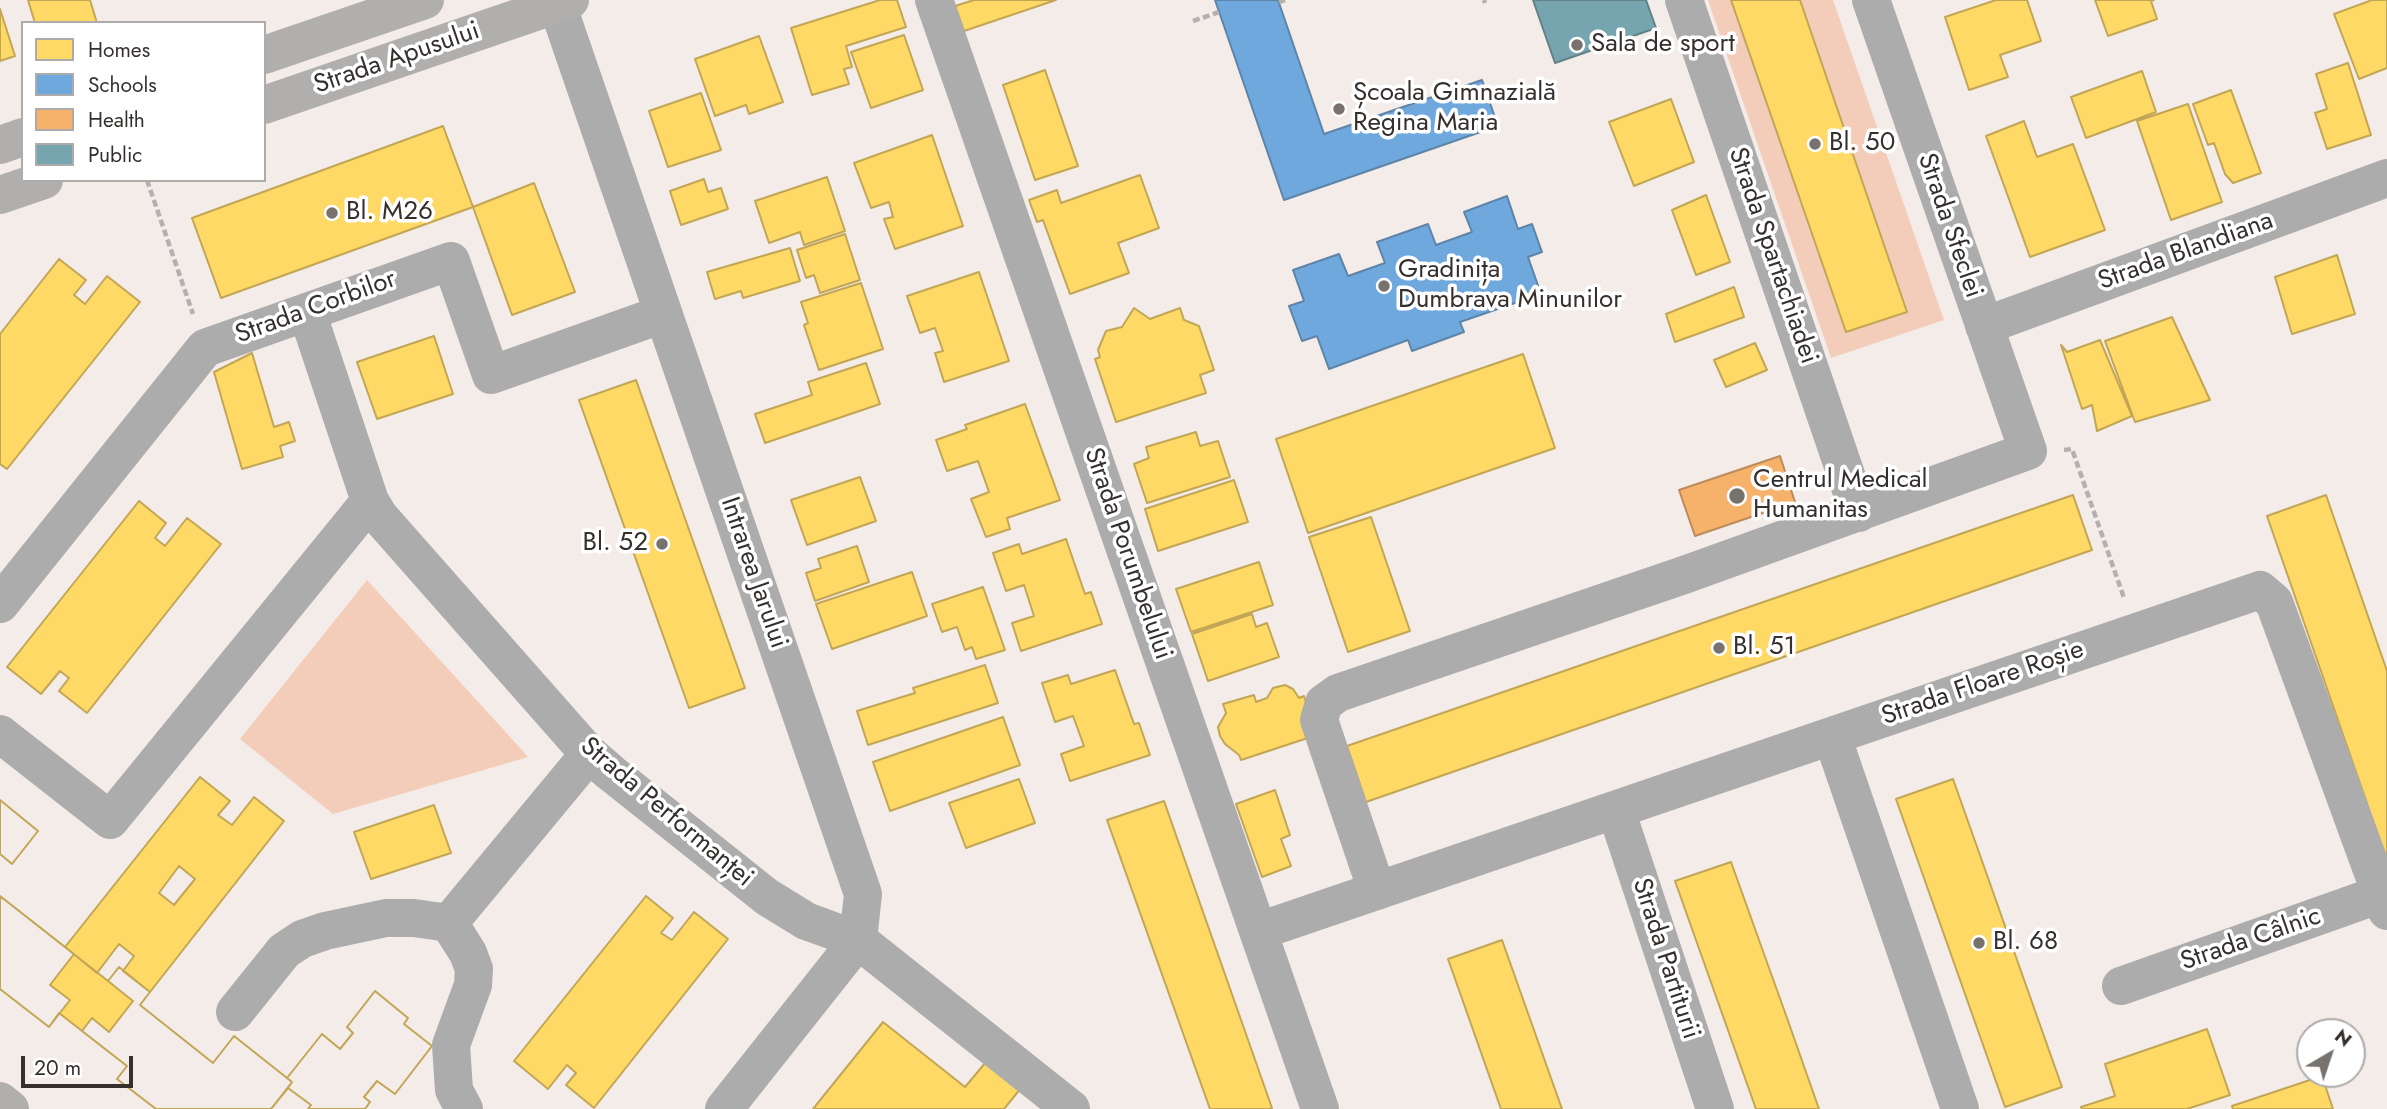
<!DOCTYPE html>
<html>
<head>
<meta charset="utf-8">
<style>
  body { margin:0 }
  #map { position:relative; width:2387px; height:1109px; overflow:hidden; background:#f4ece8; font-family:Jost,sans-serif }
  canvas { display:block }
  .legend { position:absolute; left:21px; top:21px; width:245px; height:161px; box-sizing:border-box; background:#fff; border:2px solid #aeacab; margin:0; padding:9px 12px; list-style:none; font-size:21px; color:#35302e }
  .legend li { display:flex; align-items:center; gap:14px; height:35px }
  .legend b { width:35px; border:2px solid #aeacab }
  .north { position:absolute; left:2296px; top:1018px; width:70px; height:70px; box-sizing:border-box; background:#fff; border:2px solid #aeacab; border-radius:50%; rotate:39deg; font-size:19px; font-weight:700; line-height:28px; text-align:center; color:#35302e }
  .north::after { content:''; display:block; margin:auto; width:24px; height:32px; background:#78726f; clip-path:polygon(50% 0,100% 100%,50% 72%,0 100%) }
  .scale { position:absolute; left:21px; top:1056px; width:112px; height:32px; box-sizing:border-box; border:4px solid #35302e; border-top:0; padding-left:9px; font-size:21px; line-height:24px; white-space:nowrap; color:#35302e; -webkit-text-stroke:5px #fff; paint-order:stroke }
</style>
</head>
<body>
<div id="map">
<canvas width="2387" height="1109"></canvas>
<ul class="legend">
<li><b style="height:19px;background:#ffd966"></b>Homes</li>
<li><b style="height:19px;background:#6fa8dc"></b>Schools</li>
<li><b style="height:19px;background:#f6b26b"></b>Health</li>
<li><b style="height:19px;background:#76a5af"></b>Public</li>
</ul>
<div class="north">N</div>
<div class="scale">20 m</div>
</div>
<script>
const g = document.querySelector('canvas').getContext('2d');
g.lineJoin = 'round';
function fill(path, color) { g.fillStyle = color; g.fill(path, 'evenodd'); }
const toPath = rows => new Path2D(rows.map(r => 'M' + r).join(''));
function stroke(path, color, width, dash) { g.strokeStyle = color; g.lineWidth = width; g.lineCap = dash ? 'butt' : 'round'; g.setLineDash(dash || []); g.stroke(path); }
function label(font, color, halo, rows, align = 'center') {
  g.font = font + ' Jost,sans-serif'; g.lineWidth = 7; g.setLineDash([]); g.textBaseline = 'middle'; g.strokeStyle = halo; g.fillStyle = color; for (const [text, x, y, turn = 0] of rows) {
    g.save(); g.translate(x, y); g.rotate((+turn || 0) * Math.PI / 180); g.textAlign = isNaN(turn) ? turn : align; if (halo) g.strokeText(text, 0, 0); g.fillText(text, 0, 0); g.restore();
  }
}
fill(toPath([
  [1708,0,1732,0,1847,332,1907,311,1800,0,1833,0,1944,320,1831,358],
  [367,580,522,750,528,757,333,814,240,739]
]), '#f3cdb9');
const homes = toPath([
  [28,0,90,0,97,23,35,23,28,0],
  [880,0,897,0,906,27,846,46,852,67,844,69,849,84,812,95,791,28,880,0],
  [974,0,1056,0,964,31,955,6,974,0],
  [1731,0,1800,0,1907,312,1846,332,1731,0],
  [1996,0,2027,0,2041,41,2000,55,2008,77,1969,90,1945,17,1996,0],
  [2095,0,2154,0,2151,1,2157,19,2108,36,2095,0],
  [2372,0,2387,0,2387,68,2359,79,2334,14,2372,0],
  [0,9,15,56,0,61,0,9],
  [904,35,923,90,871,108,851,52,904,35],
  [759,36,783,102,749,114,746,105,715,116,695,59,759,36],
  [2348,63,2371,135,2327,149,2315,113,2327,109,2316,74,2348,63],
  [1045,70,1078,166,1035,180,1003,85,1045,70],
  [2142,71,2156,112,2086,138,2071,97,2142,71],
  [2231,90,2261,173,2233,183,2225,174,2214,143,2208,145,2193,104,2231,90],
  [701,93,721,150,668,167,649,111,701,93],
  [1671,99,1694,162,1634,186,1609,122,1671,99],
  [2188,104,2222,202,2171,220,2137,121,2188,104],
  [2024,121,2037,157,2073,144,2105,230,2030,257,1986,136,2024,121],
  [443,126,473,207,221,298,192,218,443,126],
  [932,135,963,226,895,249,884,219,893,217,889,202,871,208,854,163,932,135],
  [1140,175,1159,228,1118,243,1129,273,1070,294,1043,220,1037,222,1029,200,1057,190,1061,203,1140,175],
  [827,177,845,231,804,245,800,232,769,243,755,201,827,177],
  [704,179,708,192,721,188,728,209,681,225,670,191,704,179],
  [534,183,575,292,512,315,473,207,534,183],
  [1706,195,1730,262,1696,275,1672,210,1706,195],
  [845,234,860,280,820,293,814,275,806,278,797,250,845,234],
  [790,248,800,281,743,298,741,291,715,299,707,272,790,248],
  [2337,255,2355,314,2292,334,2275,277,2337,255],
  [59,259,86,280,74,295,85,304,107,276,140,302,7,469,0,464,0,334,59,259],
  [979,272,1009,361,944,382,935,353,943,351,935,328,920,333,907,296,979,272],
  [861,283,883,349,819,370,804,325,808,323,801,302,861,283],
  [1734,287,1744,317,1675,342,1666,314,1734,287],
  [1134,308,1150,319,1180,308,1184,320,1199,326,1214,370,1200,375,1206,393,1116,422,1095,359,1100,357,1098,350,1106,331,1122,327,1134,308],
  [2172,317,2210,400,2135,422,2105,341,2172,317],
  [434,336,453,394,377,419,357,362,434,336],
  [2100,340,2132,416,2097,431,2092,405,2082,409,2061,345,2067,352,2100,340],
  [1755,343,1767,370,1726,387,1714,360,1755,343],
  [252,353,274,427,289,422,295,441,280,446,283,457,242,469,214,372,252,353],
  [1523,354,1555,448,1308,533,1276,439,1523,354],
  [866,363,880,404,765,443,755,414,812,395,808,382,866,363],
  [636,380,745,688,689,708,579,400,636,380],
  [1025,404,1060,500,1007,518,1010,529,986,537,971,499,989,492,978,461,947,471,936,440,967,429,965,425,1025,404],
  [1196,432,1200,446,1218,441,1230,477,1147,503,1134,464,1149,458,1146,447,1196,432],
  [860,477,876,521,807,545,791,500,860,477],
  [1234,480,1248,522,1158,551,1145,509,1234,480],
  [2073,495,2092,550,1366,802,1347,746,2073,495],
  [2326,495,2387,671,2387,861,2267,516,2326,495],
  [139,501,166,523,155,538,165,546,187,518,221,544,87,713,59,691,69,678,60,671,41,694,7,667,139,501],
  [1371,517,1410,631,1348,652,1309,537,1371,517],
  [1066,539,1085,594,1091,592,1102,624,1021,651,1012,623,1034,616,1024,585,1006,591,993,553,1019,544,1022,554,1066,539],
  [857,546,869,582,815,601,806,573,821,568,818,559,857,546],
  [1259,562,1273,605,1191,632,1176,589,1259,562],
  [912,572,927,616,832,649,816,604,912,572],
  [983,587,1005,650,976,659,972,647,965,650,957,627,942,632,932,604,983,587],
  [1252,614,1256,627,1267,623,1279,657,1208,681,1192,634,1252,614],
  [985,665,998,703,868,745,857,711,915,693,913,688,985,665],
  [1115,670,1134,724,1139,723,1150,755,1070,781,1061,754,1084,746,1073,716,1055,722,1042,683,1068,675,1071,684,1115,670],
  [1285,685,1293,689,1299,698,1304,696,1317,735,1241,760,1239,755,1225,744,1220,736,1218,727,1226,713,1223,704,1254,695,1256,702,1267,698,1273,688,1285,685],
  [1003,717,1020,765,890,811,873,762,1003,717],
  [200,777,230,801,218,815,232,825,254,797,284,821,150,992,123,971,134,956,119,944,97,973,65,947,200,777],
  [179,866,195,879,174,905,159,893,179,866],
  [1019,779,1035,823,966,848,949,803,1019,779],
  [1953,779,2062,1087,2005,1107,1896,799,1953,779],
  [1275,790,1290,835,1281,839,1291,866,1262,877,1236,804,1275,790],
  [0,800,38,831,12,864,0,854,0,800],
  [0,800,38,831,12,864,0,854,0,800],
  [1164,801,1272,1108,1269,1109,1210,1109,1107,820,1164,801],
  [434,805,451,853,371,879,354,832,434,805],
  [1731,862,1787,1018,1819,1109,1756,1109,1675,881,1731,862],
  [0,896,74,954,50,985,70,1000,49,1027,0,989,0,896],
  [0,896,108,981,119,967,150,992,140,1005,213,1063,234,1036,292,1082,271,1109,156,1109,117,1079,127,1066,59,1013,49,1027,0,989,0,896],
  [646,896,673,918,661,933,672,940,694,912,728,939,594,1108,566,1085,576,1073,567,1065,548,1089,514,1061,646,896],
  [1502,940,1562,1109,1501,1109,1448,959,1502,940],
  [119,967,150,992,140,1005,213,1063,234,1036,287,1078,322,1034,340,1049,353,1033,347,1027,375,991,408,1018,404,1024,432,1046,395,1094,377,1081,364,1097,370,1102,365,1109,308,1109,311,1105,288,1088,271,1109,156,1109,117,1079,127,1066,82,1031,92,1018,109,1032,133,1001,108,981,119,967],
  [375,991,408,1018,404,1024,432,1046,395,1094,377,1081,364,1097,370,1102,365,1109,308,1109,311,1105,288,1088,292,1082,287,1078,322,1034,340,1049,353,1033,347,1027,375,991],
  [883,1022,965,1087,986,1062,1021,1088,1004,1109,813,1109,883,1022],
  [2207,1029,2230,1095,2187,1109,2082,1109,2081,1107,2115,1096,2105,1064,2207,1029],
  [2322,1076,2333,1109,2233,1109,2232,1106,2322,1076]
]);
fill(homes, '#ffd966');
stroke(homes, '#c2a655', 2);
const schools = toPath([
  [1215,0,1278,0,1324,134,1482,80,1498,126,1284,200,1215,0],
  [1507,196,1518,229,1532,224,1542,252,1528,257,1541,294,1460,322,1464,332,1412,351,1408,340,1329,369,1317,336,1302,341,1289,306,1304,301,1293,270,1339,254,1348,276,1385,263,1377,242,1428,224,1436,245,1472,232,1464,212,1507,196]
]);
fill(schools, '#6fa8dc');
stroke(schools, '#5e84a8', 2);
const health = toPath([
  [1780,456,1795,502,1695,536,1679,490,1780,456]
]);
fill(health, '#f6b26b');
stroke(health, '#bc8b59', 2);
const public = toPath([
  [1533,0,1646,0,1656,28,1555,63,1533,0]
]);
fill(public, '#76a5af');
stroke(public, '#628288', 2);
stroke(toPath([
  [1484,0,1485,3],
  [1279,2,1285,0],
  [1193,21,1219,12],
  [147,180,193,314],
  [2064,450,2072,449,2124,598]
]), '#b3b0b0', 4.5, [7, 3.5]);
stroke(toPath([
  [934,0,1320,1109],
  [1684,0,1859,513],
  [557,4,863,894,858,940,724,1109],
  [307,312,370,501,379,516,589,754,611,773,767,897,806,921,858,940,1071,1109],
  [1984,326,2387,178],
  [0,604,205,348,451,261,491,375,663,314],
  [0,734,110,820,370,501],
  [1832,736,1960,1109],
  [1616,810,1715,1109],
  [1377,891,1319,720,1324,703,1338,693,1684,575,2028,451,1871,0],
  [449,923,589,754],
  [449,923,468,953,474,969,473,985,451,1045,454,1090,464,1109],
  [1259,931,2260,590,2274,602,2387,911],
  [2121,986,2381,894],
  [235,1012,284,951,302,939,325,931,386,918,414,918,449,923]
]), '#adacad', 38);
stroke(toPath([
  [264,55,425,0],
  [264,105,570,0],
  [0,145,23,137],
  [0,195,44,180],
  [0,1101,10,1109]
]), '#b1afae', 38);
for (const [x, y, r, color] of [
  [1577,45,7,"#78726f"],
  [1339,109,7,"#78726f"],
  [1815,144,7,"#78726f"],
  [332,213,7,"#78726f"],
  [1384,286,7,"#78726f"],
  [1737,496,9,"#78726f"],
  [662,544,7,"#78726f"],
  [1719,648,7,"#78726f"],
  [1979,943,7,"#78726f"]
]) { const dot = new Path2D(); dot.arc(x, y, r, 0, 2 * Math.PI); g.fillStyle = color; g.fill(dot); stroke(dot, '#fff', 2.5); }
label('26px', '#35302e', '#fff', [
  ["Sala de sport",1591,45],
  ["Școala Gimnazială",1353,94],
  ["Regina Maria",1353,124],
  ["Bl. 50",1829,144],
  ["Bl. M26",346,213],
  ["Gradinița",1398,271],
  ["Dumbrava Minunilor",1398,301],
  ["Centrul Medical",1753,481],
  ["Humanitas",1753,511],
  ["Bl. 52",648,544,"right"],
  ["Bl. 51",1733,648],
  ["Bl. 68",1993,943]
], 'left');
label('26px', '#35302e', '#fff', [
  ["Strada Apusului",397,59,-19],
  ["Strada Sfeclei",1949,226,71],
  ["Strada Blandiana",2186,252,-20],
  ["Strada Spartachiadei",1772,256,71],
  ["Strada Corbilor",316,308,-20],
  ["Strada Porumbelului",1127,554,71],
  ["Intrarea Jarului",753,573,71],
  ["Strada Floare Roșie",1983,684,-19],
  ["Strada Performanței",666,813,40],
  ["Strada Câlnic",2251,940,-19],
  ["Strada Partiturii",1665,959,72]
]);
</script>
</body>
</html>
